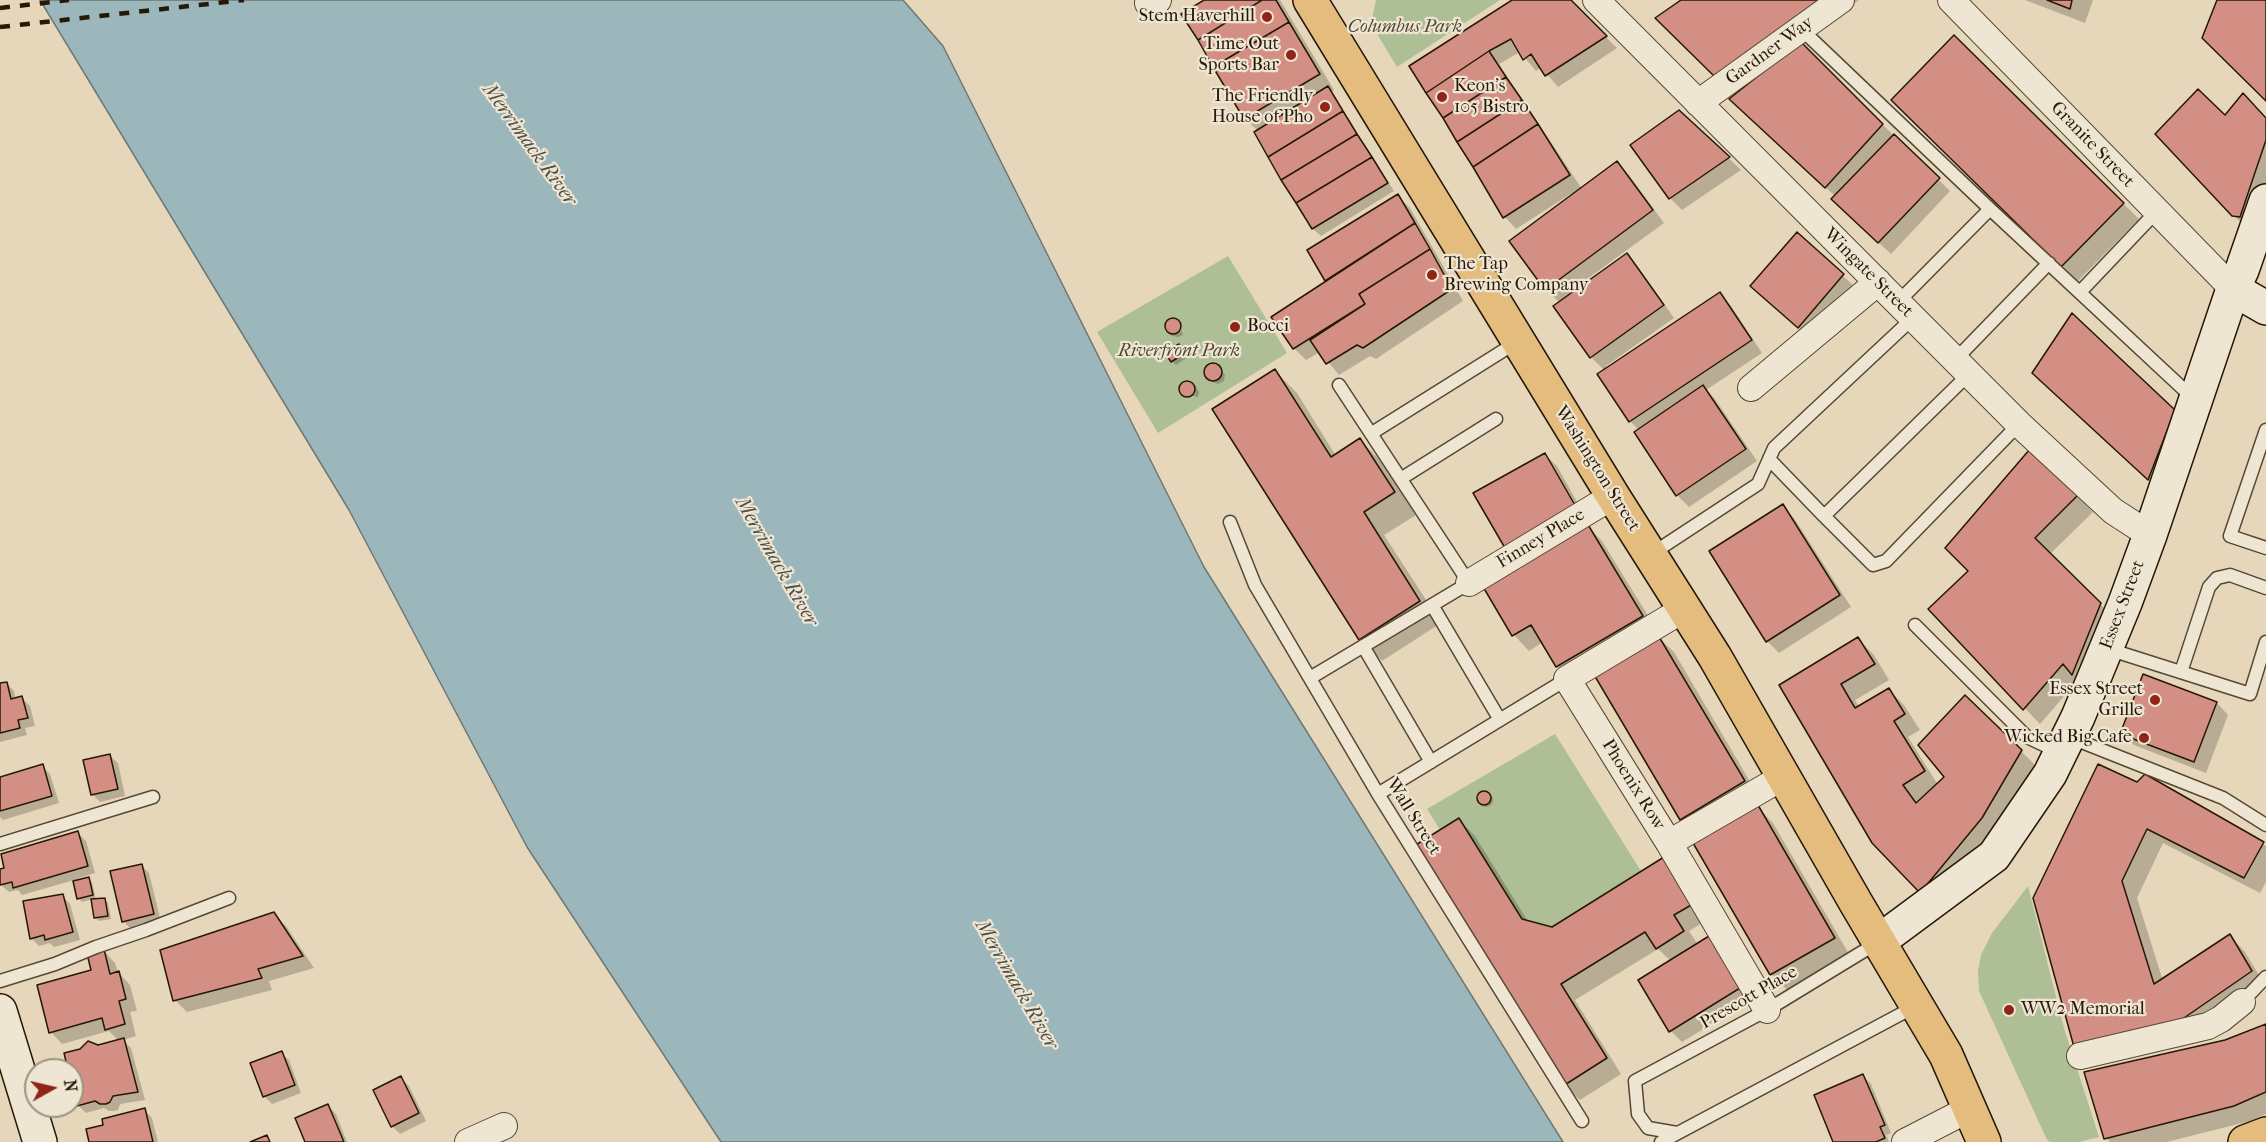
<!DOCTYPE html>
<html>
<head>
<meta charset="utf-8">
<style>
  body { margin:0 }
  #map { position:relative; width:2266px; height:1142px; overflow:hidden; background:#e6d7bb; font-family:"IM FELL French Canon",serif }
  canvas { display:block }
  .north { position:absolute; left:24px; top:1058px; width:60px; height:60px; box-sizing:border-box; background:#efe5d3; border:2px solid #9e9381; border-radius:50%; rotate:82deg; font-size:16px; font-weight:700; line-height:24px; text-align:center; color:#251807 }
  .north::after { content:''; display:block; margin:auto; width:21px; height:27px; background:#8f2418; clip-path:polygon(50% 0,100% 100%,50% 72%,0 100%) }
</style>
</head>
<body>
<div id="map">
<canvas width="2266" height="1142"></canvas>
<div class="north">N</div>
</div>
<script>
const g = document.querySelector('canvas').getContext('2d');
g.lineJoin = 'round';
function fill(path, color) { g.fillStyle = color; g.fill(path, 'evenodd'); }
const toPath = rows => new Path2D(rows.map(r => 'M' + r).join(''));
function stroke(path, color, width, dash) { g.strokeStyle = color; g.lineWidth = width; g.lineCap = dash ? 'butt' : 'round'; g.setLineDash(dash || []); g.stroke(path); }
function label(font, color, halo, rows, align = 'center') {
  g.font = font + ' "IM FELL French Canon",serif'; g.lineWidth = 4.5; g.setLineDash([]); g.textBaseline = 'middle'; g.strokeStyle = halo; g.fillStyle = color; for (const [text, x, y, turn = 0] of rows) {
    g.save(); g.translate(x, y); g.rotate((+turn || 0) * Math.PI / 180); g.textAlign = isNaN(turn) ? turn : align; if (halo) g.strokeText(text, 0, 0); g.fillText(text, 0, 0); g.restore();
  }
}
fill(toPath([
  [1376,0,1500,0,1397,67,1371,24],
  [1228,256,1287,353,1158,433,1097,332],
  [1555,734,1641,871,1552,927,1522,919,1458,820,1440,830,1427,809],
  [2028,886,2064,1028,2099,1137,2079,1142,2050,1142,2047,1140,1979,991,1978,971,1981,955,1992,933]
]), '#aebf95');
const water = toPath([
  [40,0,903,0,943,46,1204,567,1563,1142,721,1142,527,847,349,510,40,0]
]);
fill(water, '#9cb7bc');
stroke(water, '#6c7774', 1.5);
fill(toPath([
  [1207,0,1280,0,1334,90,1331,92,1394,191,1321,236,1313,229,1258,131,1245,118],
  [1514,0,1569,0,1617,48,1558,87,1541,67,1536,71,1520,52,1499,64,1582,189,1617,163,1629,175,1664,223,1572,290,1574,293,1626,255,1638,267,1674,318,1606,366,1608,369,1720,294,1731,306,1762,353,1706,390,1715,399,1757,461,1689,507,1677,495,1639,430,1630,421,1605,371,1591,357,1560,303,1546,289,1574,195,1572,193,1516,229,1505,217,1411,66],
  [1684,0,1859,0,1799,42,1950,191,1891,254,1845,211,1836,197,1746,114,1797,46],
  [2025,0,2093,0,2085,23],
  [1954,38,2139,219,2078,281,1893,100],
  [1679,112,1741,170,1682,210,1670,198,1632,146],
  [2226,117,2266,119,2266,185,2246,227,2233,215],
  [1398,196,1410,208,1463,301,1376,359,1370,356,1339,375,1320,352,1306,360,1294,348,1273,317,1327,282,1309,251],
  [1797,234,1855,287,1810,338,1764,297],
  [2072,316,2186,423,2160,491,2046,385],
  [1172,319,1179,321,1183,335,1178,337,1172,336,1168,332,1166,323],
  [1183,349,1188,357,1176,365,1172,361],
  [1212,365,1218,367,1222,371,1225,375,1224,381,1218,384,1212,382,1208,378,1206,369],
  [1275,371,1297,393,1336,456,1360,440,1382,462,1416,515,1384,535,1441,623,1382,661,1360,639],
  [1186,382,1192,383,1196,387,1199,392,1198,397,1182,394,1180,386],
  [2030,451,2093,512,2050,554,2116,620,2079,679,2040,724,1930,609,1970,571],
  [1545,455,1557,466,1587,520,1475,494],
  [1782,506,1794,518,1851,607,1779,653,1767,641],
  [1586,525,1602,541,1658,632,1573,682,1557,666,1543,642,1529,651,1514,635,1484,585],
  [1658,637,1674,652,1759,797,1696,834,1681,819],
  [1858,639,1874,655,1889,680,1855,700,1859,707,1889,690,1904,705,1920,730,1908,737,1938,785,1946,777,2021,751,2037,767,1997,834,1936,907,1781,686],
  [2144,676,2217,703,2228,715,2206,773,2134,745,2122,733],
  [6,683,14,691,16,700,22,698,30,706,35,726,25,728,27,735,0,742,0,685],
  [110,756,118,763,125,796,100,802,92,794],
  [42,766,50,774,59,803,3,820,0,817,0,778],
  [2137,784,2266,846,2266,882,2260,893,2163,843,2137,898,2163,981,2230,936,2245,952,2266,987,2196,1035,2091,1062],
  '1479 800a7 7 0 1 1 14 0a7 7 0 1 1-14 0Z',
  [1757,807,1773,823,1849,954,1787,990,1771,974],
  [1459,820,1475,836,1529,923,1553,929,1664,859,1707,920,1689,931,1698,945,1709,938,1751,1000,1682,1042,1671,1031,1671,961,1658,949,1575,1000,1621,1074,1580,1100,1564,1085],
  [78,833,86,841,95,873,76,879,77,881,88,879,92,882,96,900,105,899,108,903,111,919,99,921,95,917,93,899,82,902,79,899,74,880,22,895,18,890,9,892,1,885,0,871],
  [141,865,149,873,161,922,131,929,123,921],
  [62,896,70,904,80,940,54,947,50,943,39,946,31,938],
  [274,914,286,926,314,968,269,981,272,990,187,1012,175,1000],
  [104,951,115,963,118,972,130,985,137,1011,130,1012,136,1036,123,1040,131,1048,145,1100,120,1104,118,1110,114,1111,109,1111,104,1108,86,1113,78,1105,72,1080,72,1070,69,1070,98,1046,119,1041,109,1031,62,1044,51,1032,93,971],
  [2266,1025,2266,1114,2250,1121,2167,1142,2110,1142,2106,1138,2226,1042],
  [281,1053,289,1060,301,1093,272,1104,264,1096],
  [1863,1076,1871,1084,1891,1133,1886,1135,1889,1142,1835,1142],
  [401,1078,409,1086,426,1121,400,1134,392,1126],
  [328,1106,336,1114,347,1142,307,1142],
  [144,1110,152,1118,158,1142,91,1142,105,1126]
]), '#0003');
const building = toPath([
  [1204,0,1262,0,1198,40,1181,14,1204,0],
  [1262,0,1276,0,1289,22,1213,67,1198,40,1262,0],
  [1512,0,1571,0,1607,36,1545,76,1531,54,1523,60,1511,39,1489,51,1426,93,1409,66,1512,0],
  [1681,0,1821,0,1714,76,1655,18,1681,0],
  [2047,0,2072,0,2070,9,2047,0],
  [2217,0,2266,0,2266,101,2202,38,2217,0],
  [1289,22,1320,74,1244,119,1213,67,1289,22],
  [1954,35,2124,203,2061,267,1891,100,1954,35],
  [1801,42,1883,124,1825,188,1729,99,1801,42],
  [1489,51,1506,77,1443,118,1426,93,1489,51],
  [1506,77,1522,100,1457,142,1443,118,1506,77],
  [1328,86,1343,111,1268,157,1254,132,1328,86],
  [2198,89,2225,115,2243,93,2266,118,2266,140,2240,217,2232,216,2155,134,2198,89],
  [1522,100,1538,124,1473,167,1457,142,1522,100],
  [1679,110,1730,157,1669,199,1630,145,1679,110],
  [1343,111,1357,134,1281,180,1268,157,1343,111],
  [1538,124,1570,175,1503,218,1473,167,1538,124],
  [1357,134,1372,157,1296,203,1281,180,1357,134],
  [1894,134,1940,178,1878,243,1831,199,1894,134],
  [1372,157,1388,183,1312,229,1296,203,1372,157],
  [1617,161,1653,210,1545,290,1509,241,1617,161],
  [1398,194,1415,223,1325,281,1307,250,1398,194],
  [1415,223,1430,249,1359,294,1365,304,1293,349,1271,317,1415,223],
  [1797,232,1844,274,1798,328,1750,286,1797,232],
  [1430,249,1452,289,1363,348,1357,345,1326,364,1310,340,1365,304,1359,294,1430,249],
  [1627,253,1664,305,1590,358,1553,306,1627,253],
  [1720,292,1752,340,1629,422,1597,374,1720,292],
  [2072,313,2175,410,2148,480,2032,373,2072,313],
  '1165 326a8 8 0 1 1 16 0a8 8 0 1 1-16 0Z',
  [1179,344,1185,353,1171,362,1165,352,1179,344],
  '1204 372a9 9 0 1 1 18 0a9 9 0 1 1-18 0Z',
  [1275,369,1331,457,1360,438,1395,492,1364,512,1420,601,1359,640,1212,409,1275,369],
  '1179 389a8 8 0 1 1 16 0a8 8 0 1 1-16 0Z',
  [1703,385,1746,449,1676,496,1634,432,1703,385],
  [2030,449,2078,495,2035,538,2101,603,2072,675,2063,664,2023,710,1928,609,1968,571,1945,548,2030,449],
  [1545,453,1576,507,1505,548,1473,493,1545,453],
  [1783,504,1840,595,1766,642,1709,551,1783,504],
  [1587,523,1643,616,1556,667,1531,625,1512,636,1482,585,1587,523],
  [1658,635,1745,781,1680,820,1593,673,1658,635],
  [1858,637,1875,664,1841,684,1855,708,1889,688,1905,714,1894,721,1925,771,1903,785,1916,803,1944,777,1918,745,1965,695,2022,750,1982,818,1920,893,1872,843,1779,685,1858,637],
  [2143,674,2217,702,2194,762,2120,734,2143,674],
  [7,682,11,699,22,696,28,718,18,720,20,728,0,733,0,683,7,682],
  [110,754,118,789,91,795,83,760,110,754],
  [43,764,52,796,0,811,0,777,43,764],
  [2098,764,2137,782,2145,774,2264,842,2244,878,2147,829,2122,881,2154,984,2230,934,2252,971,2181,1020,2074,1047,2033,898,2098,764],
  '1477 798a7 7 0 1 1 14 0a7 7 0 1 1-14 0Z',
  [1758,805,1835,938,1770,975,1693,843,1758,805],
  [1459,818,1522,919,1552,927,1664,857,1693,904,1674,915,1684,931,1656,949,1645,932,1561,984,1607,1058,1563,1086,1414,846,1459,818],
  [78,831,88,866,13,888,12,882,0,885,0,869,4,868,1,854,78,831],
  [142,864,154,914,122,922,110,871,142,864],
  [89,877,93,895,77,899,73,881,89,877],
  [63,894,73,932,45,940,44,935,30,939,23,901,63,894],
  [105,898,108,916,94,918,91,899,105,898],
  [274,912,303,956,258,969,262,978,173,1001,160,950,274,912],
  [1709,936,1740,988,1669,1032,1638,980,1709,936],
  [104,949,110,974,119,971,126,999,119,1001,125,1024,105,1030,102,1018,49,1033,37,985,91,970,87,954,104,949],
  [2266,1024,2266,1092,2234,1106,2104,1139,2084,1072,2225,1040,2266,1024],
  [124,1038,138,1092,113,1096,110,1102,106,1104,100,1104,95,1101,77,1106,72,1086,72,1070,68,1070,64,1053,80,1049,88,1041,98,1045,124,1038],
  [282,1051,295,1085,263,1097,250,1063,282,1051],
  [1863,1074,1885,1125,1880,1127,1885,1138,1876,1142,1833,1142,1814,1095,1863,1074],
  [401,1076,419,1113,391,1127,373,1090,401,1076],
  [328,1104,344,1142,305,1142,295,1118,328,1104],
  [145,1108,153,1142,89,1142,86,1129,103,1125,102,1119,145,1108],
  [267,1135,270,1142,250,1142,267,1135]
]);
fill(building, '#d48f84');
stroke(building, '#251807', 1.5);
const lane = toPath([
  [1801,29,1990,209,2193,398],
  [2080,292,2157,211],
  [1898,302,1990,209],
  [1955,360,2049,263],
  [2266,430,2230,536,2266,548],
  [1372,433,1517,342],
  [1769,459,1824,516,1969,374],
  [1402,478,1496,419],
  [1824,516,1873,565,1886,561,2019,424],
  [1230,522,1255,585,1378,794,1582,1121],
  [1650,555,1758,484,1774,448,1913,318],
  [1432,605,1500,720],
  [1915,625,2027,737,2059,752],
  [1363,646,1431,762],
  [2108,649,2250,694,2266,642],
  [2181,672,2209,587,2217,578,2230,575,2266,588],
  [1310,678,1469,583,1339,385],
  [2069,737,2223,798,2266,825],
  [1378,794,1567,679],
  [0,844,153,797],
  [0,981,55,964,96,947,146,930,229,898],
  [2242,1002,2266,977],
  [1677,1133,1648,1128,1638,1114,1635,1081,1767,1010,1877,943],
  [1661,1142,1916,1006]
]);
const street = toPath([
  [1596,0,2019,424,2113,511,2150,535],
  [1951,0,2233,289],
  [1148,3,1158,0],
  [1698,103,1841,0],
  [1751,388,1878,282],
  [1469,583,1613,496],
  [1684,609,1567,679,1669,843,1767,1010],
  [1669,843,1783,777],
  [2080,1056,2208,1026,2221,1019,2242,1002],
  [468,1142,504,1126],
  [1905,1142,1971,1108]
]);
const secondary = toPath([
  [2233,289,2266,308],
  [1878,942,1994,856,2050,774,2078,717,2125,603,2150,535,2233,289,2242,270,2266,201],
  [0,1011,40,1142]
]);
const primary = toPath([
  [1310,0,1613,496,1715,657,1856,903,1946,1055,1984,1142],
  [2245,1142,2266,1134]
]);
stroke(lane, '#554834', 15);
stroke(street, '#554834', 28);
stroke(secondary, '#251807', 36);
stroke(primary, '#251807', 36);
stroke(lane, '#efe5d3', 12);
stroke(street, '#efe5d3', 26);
stroke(secondary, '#efe5d3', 33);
stroke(primary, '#e3bc7e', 33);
stroke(toPath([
  [0,8,69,0],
  [0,27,244,0]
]), '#251807', 4.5, [10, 10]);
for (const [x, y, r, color] of [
  [1267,17,6,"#8f2418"],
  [1291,55,6,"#8f2418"],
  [1442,97,6,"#8f2418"],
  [1325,107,6,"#8f2418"],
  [1432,275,6,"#8f2418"],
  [1235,327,6,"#8f2418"],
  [2155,700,6,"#8f2418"],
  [2144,738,6,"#8f2418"],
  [2009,1010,6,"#8f2418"]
]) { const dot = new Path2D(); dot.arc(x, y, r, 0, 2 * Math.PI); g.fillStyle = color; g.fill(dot); stroke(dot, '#efe5d3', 2); }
label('18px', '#251807', '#efe5d3', [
  ["Stem Haverhill",1255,17],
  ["Time Out",1279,45],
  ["Sports Bar",1279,66],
  ["Keon's",1454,87,"left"],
  ["105 Bistro",1454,108,"left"],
  ["The Friendly",1313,97],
  ["House of Pho",1313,118],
  ["The Tap",1444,265,"left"],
  ["Brewing Company",1444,286,"left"],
  ["Bocci",1247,327,"left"],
  ["Essex Street",2143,690],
  ["Grille",2143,711],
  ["Wicked Big Cafe",2132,738],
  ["WW2 Memorial",2021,1010,"left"]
], 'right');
label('italic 18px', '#4e4a32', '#efe5d3', [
  ["Columbus Park",1405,28],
  ["Riverfront Park",1179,352]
]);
label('18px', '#251807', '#efe5d3', [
  ["Gardner Way",1770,51,-36],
  ["Granite Street",2092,145,46],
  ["Wingate Street",1868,273,45],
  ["Washington Street",1597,469,58],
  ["Finney Place",1541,539,-31],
  ["Essex Street",2123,605,-69],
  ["Phoenix Row",1633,785,58],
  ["Wall Street",1413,817,58],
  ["Prescott Place",1749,998,-30]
]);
label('italic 20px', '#4f5046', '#efe5d3', [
  ["Merrimack River",529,145,54],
  ["Merrimack River",776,562,60],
  ["Merrimack River",1016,985,60]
]);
</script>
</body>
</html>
